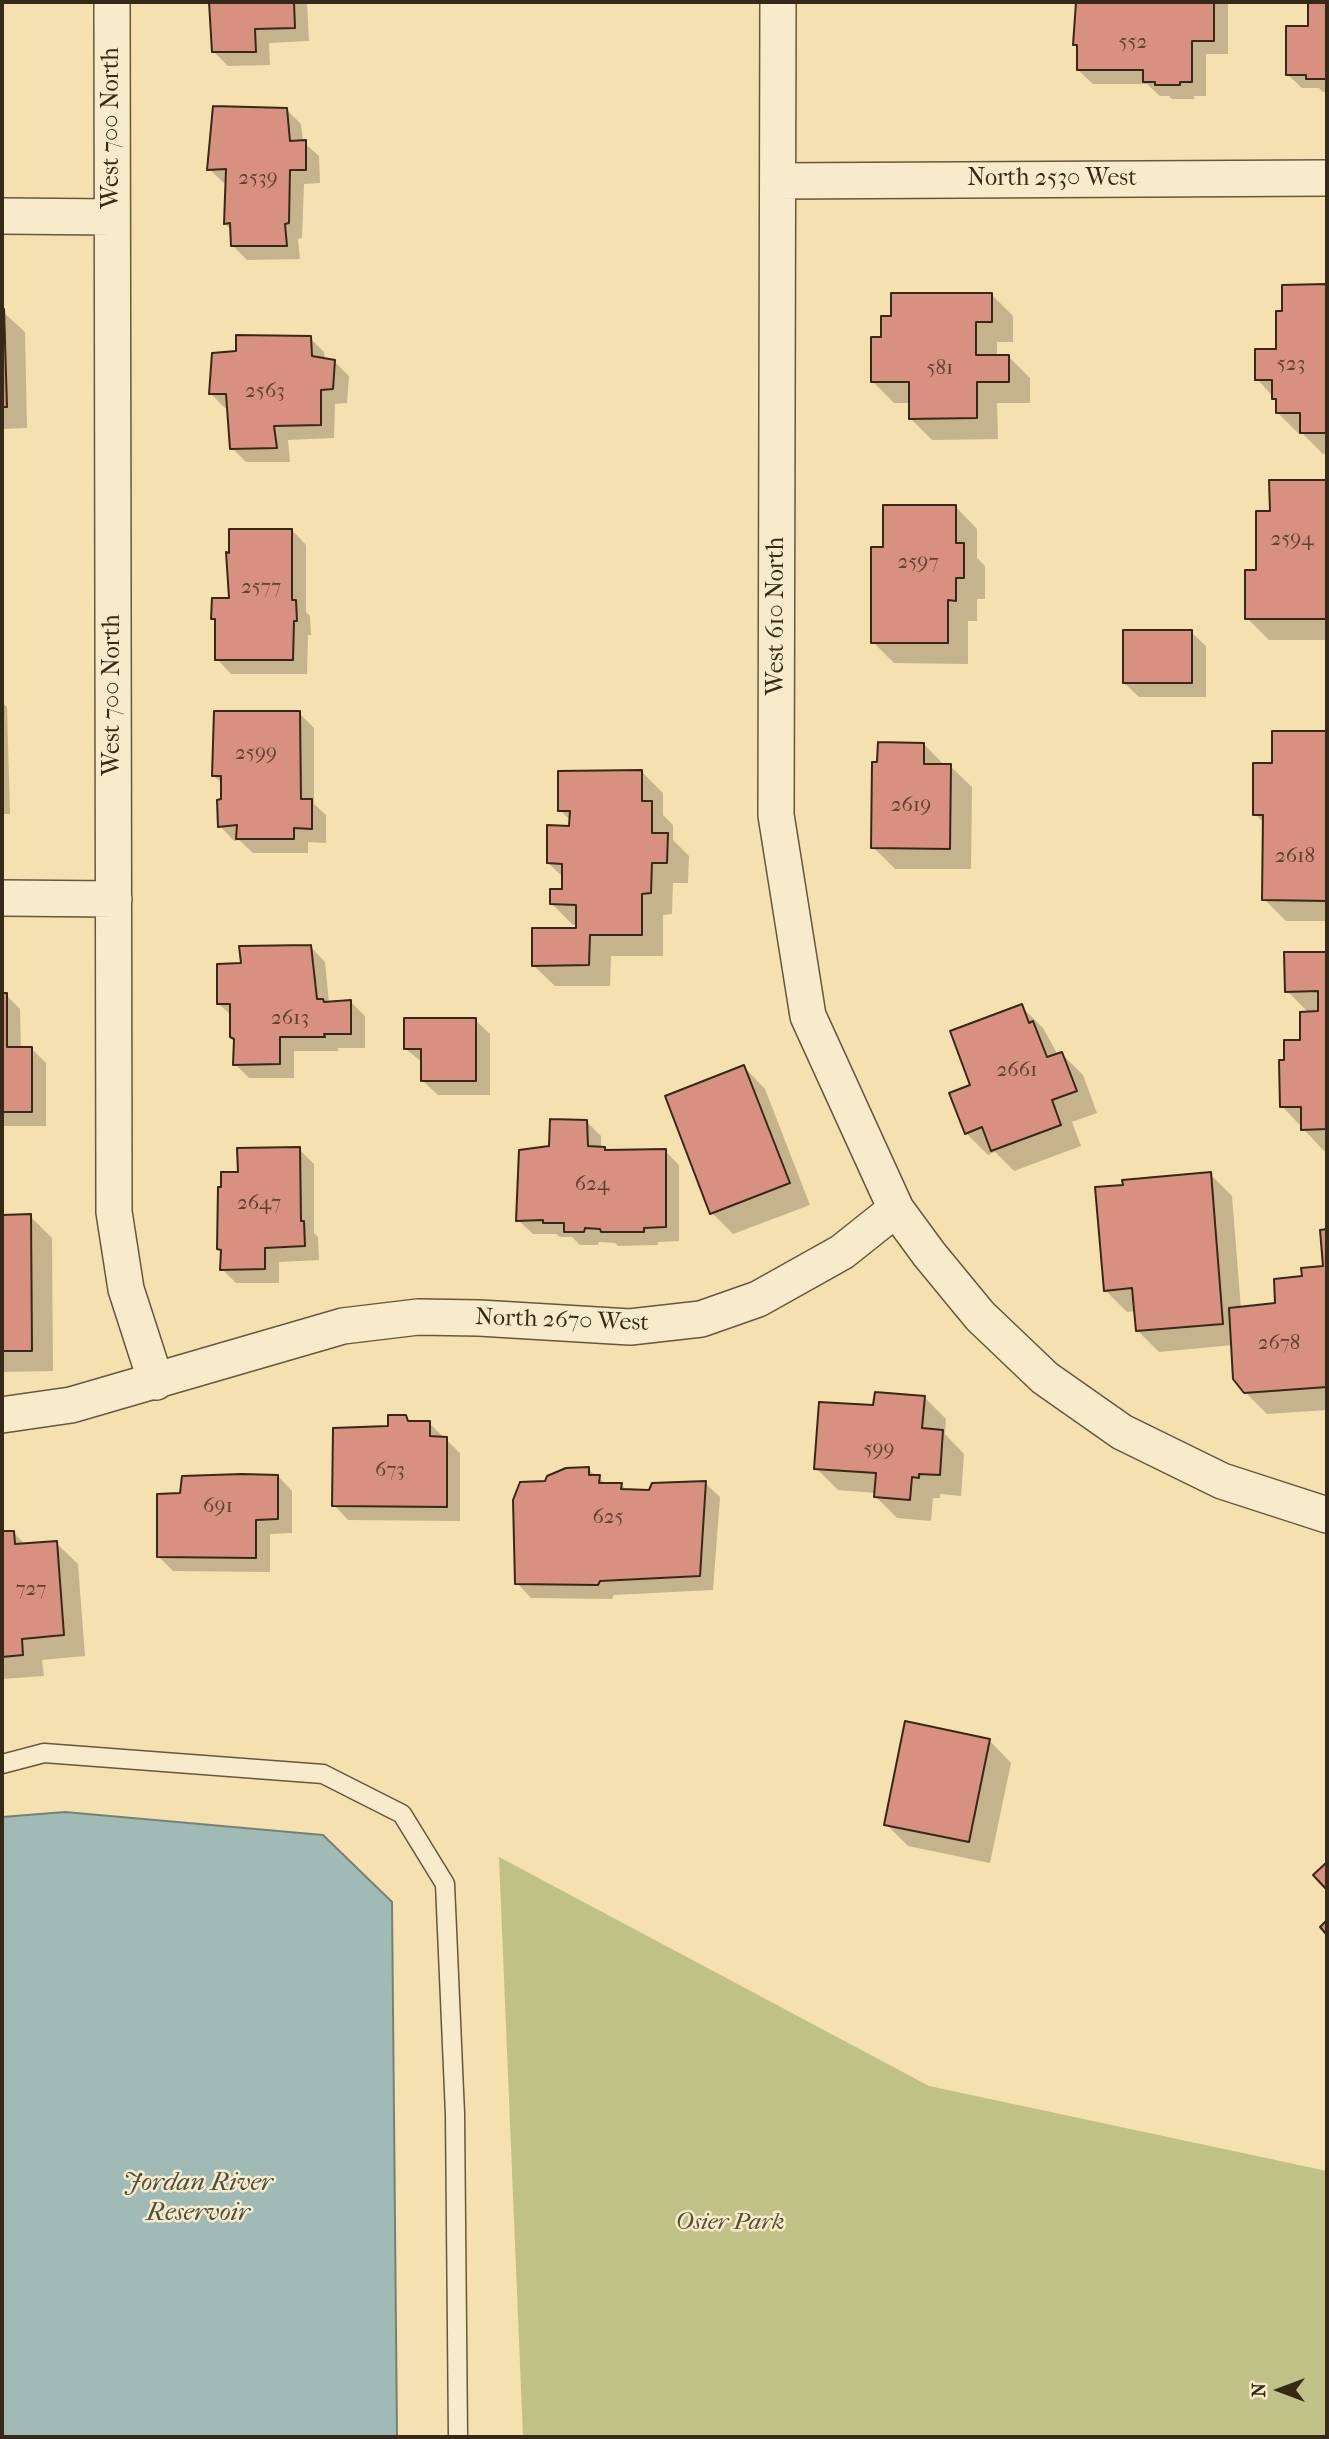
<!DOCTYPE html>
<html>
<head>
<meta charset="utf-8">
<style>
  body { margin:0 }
  #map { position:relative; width:1329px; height:2439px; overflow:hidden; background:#f5e0af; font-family:"IM FELL French Canon",serif }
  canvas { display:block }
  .frame { position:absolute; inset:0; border:4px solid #362917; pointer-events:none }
  .north { position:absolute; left:1245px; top:2355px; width:70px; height:70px; -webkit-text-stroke:5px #f8ebcb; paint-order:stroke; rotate:270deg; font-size:19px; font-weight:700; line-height:28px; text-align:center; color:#362917 }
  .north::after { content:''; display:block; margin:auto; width:24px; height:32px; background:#362917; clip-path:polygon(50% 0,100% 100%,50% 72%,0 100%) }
</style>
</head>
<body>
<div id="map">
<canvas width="1329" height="2439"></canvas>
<div class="frame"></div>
<div class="north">N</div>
</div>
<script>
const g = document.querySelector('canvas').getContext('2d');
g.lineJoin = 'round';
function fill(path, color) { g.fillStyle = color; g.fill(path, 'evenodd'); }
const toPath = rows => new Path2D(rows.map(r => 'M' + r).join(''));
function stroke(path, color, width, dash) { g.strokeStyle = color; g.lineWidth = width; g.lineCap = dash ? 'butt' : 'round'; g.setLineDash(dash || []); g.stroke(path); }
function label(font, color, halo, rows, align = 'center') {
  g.font = font + ' "IM FELL French Canon",serif'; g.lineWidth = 5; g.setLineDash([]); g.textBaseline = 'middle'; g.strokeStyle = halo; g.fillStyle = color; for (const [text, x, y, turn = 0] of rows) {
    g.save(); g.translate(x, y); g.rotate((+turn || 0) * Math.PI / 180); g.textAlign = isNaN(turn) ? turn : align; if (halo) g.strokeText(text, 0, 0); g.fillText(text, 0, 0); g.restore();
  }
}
fill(toPath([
  [499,1857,929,2086,1327,2171,1327,2437,523,2437]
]), '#c0c187');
const water = toPath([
  [65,1812,323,1835,392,1902,397,2437,2,2437,2,1817,65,1812]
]);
fill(water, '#a0bbb6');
stroke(water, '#768176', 2);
fill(toPath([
  [210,2,307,2,309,41,269,43,270,65,228,66,213,51],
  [1078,2,1228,2,1228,54,1206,54,1206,96,1194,96,1194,99,1172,99,1169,96,1160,96,1147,84,1093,84,1078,70,1078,47,1075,44,1078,31],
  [1309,2,1327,2,1327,92,1323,92,1319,88,1302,88,1287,74,1309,27],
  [287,110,301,124,303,142,319,156,320,183,304,184,302,238,298,239,300,259,247,260,232,245,232,230,225,224,228,183,224,183,209,169],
  [1284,286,1327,286,1327,454,1323,454,1303,434,1299,434,1277,412,1277,401,1257,379,1278,351,1284,312],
  [991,294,1013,316,1013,342,997,342,997,357,1009,357,1030,378,1030,403,997,403,998,439,932,440,910,418,910,403,894,403,873,382,883,339,893,318],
  [2,311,25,332,27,428,2,429],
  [310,338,324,352,325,360,334,361,349,376,347,403,335,404,334,438,288,440,290,462,246,462,232,448,229,408,225,408,211,394],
  [1271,482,1327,482,1327,640,1269,640,1247,618,1272,512],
  [956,507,977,529,977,558,985,566,985,599,977,599,977,621,968,621,968,664,894,663,873,642,884,549],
  [292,530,306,545,306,612,310,616,311,635,308,635,307,674,231,674,217,659,217,623,212,618],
  [1191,632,1206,646,1206,697,1139,697,1124,683],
  [2,702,7,707,10,814,2,814],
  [299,713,314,728,314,804,326,815,326,843,308,842,308,853,253,853,239,840,234,841,220,826,222,784,214,776],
  [1274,733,1327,733,1327,921,1286,921,1264,899,1265,824,1255,814,1274,765],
  [924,744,945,766,950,766,972,787,971,869,895,869,873,847],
  [642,772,663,793,663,815,673,825,673,840,689,856,688,883,673,883,672,914,663,915,663,956,611,956,610,986,555,986,533,965,578,930,578,925,573,925,552,904,564,891,564,878,548,863,571,828,571,821,560,810],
  [311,947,325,962,329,1003,350,1001,365,1016,365,1048,338,1048,338,1051,294,1051,294,1078,249,1078,235,1064,236,1041,232,1016,219,1004,243,964],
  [1327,953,1327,1150,1324,1151,1282,1106,1285,1062,1302,1041,1309,1013,1287,991,1286,954],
  [2,995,6,995,20,1009,21,1049,32,1049,46,1063,46,1126,2,1126],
  [1021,1006,1043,1028,1058,1055,1062,1054,1083,1075,1097,1113,1072,1122,1081,1146,1014,1171,995,1152,988,1155,966,1133,972,1086],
  [475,1020,490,1034,490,1095,438,1095,423,1081,423,1063,406,1049],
  [744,1067,765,1089,810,1205,733,1234,712,1213],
  [586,1121,601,1136,601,1149,607,1152,665,1151,679,1165,679,1241,658,1242,658,1245,618,1246,615,1243,599,1242,598,1245,580,1245,572,1237,560,1237,556,1234,533,1234,518,1220,550,1148],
  [299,1149,314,1164,314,1233,318,1237,319,1260,279,1262,279,1283,236,1283,222,1269,222,1252,219,1249,239,1174],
  [1210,1174,1232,1196,1241,1309,1277,1305,1304,1278,1325,1267,1322,1231,1327,1231,1327,1410,1267,1414,1245,1392,1233,1345,1159,1352,1137,1330,1136,1311,1127,1312,1105,1290],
  [2,1216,30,1216,52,1238,53,1371,2,1372],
  [924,1397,946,1419,945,1434,964,1454,961,1496,940,1494,940,1498,933,1498,931,1521,897,1518,876,1497,876,1493,838,1490,816,1468,875,1407],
  [406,1417,411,1423,429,1423,460,1453,460,1521,348,1520,334,1505,390,1428],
  [588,1469,607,1485,621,1485,628,1491,650,1492,705,1483,720,1497,713,1590,614,1595,612,1599,531,1598,517,1583,546,1483],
  [278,1476,292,1491,292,1533,270,1534,270,1572,173,1571,159,1557,182,1495],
  [13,1532,26,1545,56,1543,78,1564,85,1656,42,1660,44,1676,2,1679,2,1533],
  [990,1741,1011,1763,990,1863,908,1846,886,1824]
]), '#0003');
const building = toPath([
  [209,2,294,2,295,28,255,29,256,52,212,52,209,2],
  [1076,2,1214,2,1214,41,1192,41,1192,82,1180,82,1180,85,1155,85,1155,82,1143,82,1143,70,1077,70,1077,45,1073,45,1076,2],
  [1308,2,1327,2,1327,79,1306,79,1306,75,1286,75,1286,26,1308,26,1308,2],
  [213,106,287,108,290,141,306,140,306,170,290,170,289,223,285,224,287,246,231,246,230,223,224,224,226,169,207,170,213,106],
  [1327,284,1327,433,1300,433,1300,413,1276,413,1276,399,1272,399,1272,380,1255,380,1255,349,1276,349,1276,311,1282,311,1282,285,1327,284],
  [891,293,992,293,992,322,976,322,976,355,1009,355,1009,382,977,382,977,418,909,419,909,382,871,382,871,337,881,337,881,316,891,316,891,293],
  [2,309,4,309,7,407,2,407,2,309],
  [236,335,311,336,312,356,335,360,333,389,321,390,321,425,274,426,277,448,230,449,226,394,209,394,212,353,236,351,236,335],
  [1269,480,1327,480,1327,619,1245,619,1245,570,1256,570,1256,511,1270,511,1269,480],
  [883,505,956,505,956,543,964,543,964,578,956,578,956,601,948,600,948,643,871,643,871,547,883,547,883,505],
  [229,529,292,529,292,600,296,600,297,621,294,621,293,660,215,660,215,619,211,619,212,598,229,598,226,552,229,553,229,529],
  [1123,630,1192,630,1192,683,1123,683,1123,630],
  [214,711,300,711,301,799,312,799,312,829,294,828,294,839,236,839,237,825,218,827,217,800,221,799,221,776,212,776,214,711],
  [1272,731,1327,731,1327,901,1262,900,1263,815,1253,815,1253,763,1272,763,1272,731],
  [878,742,924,743,924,764,951,764,950,849,871,848,872,762,877,762,878,742],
  [642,770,642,801,652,801,652,833,668,833,667,863,652,863,651,893,642,894,642,935,590,935,589,965,532,966,532,928,576,928,576,905,550,904,550,889,562,889,562,864,547,863,547,825,569,826,570,811,558,811,558,771,642,770],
  [311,945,317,999,323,999,324,1002,351,1000,351,1034,324,1034,325,1037,280,1037,280,1064,233,1065,234,1039,230,1037,230,1004,217,1004,217,964,241,963,239,946,311,945],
  [1284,952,1327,952,1327,1129,1301,1130,1301,1107,1280,1107,1279,1060,1284,1060,1284,1040,1300,1040,1300,1012,1318,1011,1318,991,1285,992,1284,952],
  [2,993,7,993,7,1047,32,1047,32,1112,2,1112,2,993],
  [1022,1004,1029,1023,1033,1021,1047,1057,1062,1052,1077,1091,1052,1100,1061,1125,991,1151,982,1127,965,1134,949,1093,970,1085,950,1031,1022,1004],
  [404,1018,476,1018,476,1081,421,1081,421,1049,404,1049,404,1018],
  [744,1065,790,1183,710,1214,665,1096,744,1065],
  [550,1119,587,1120,588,1146,605,1147,605,1150,666,1149,666,1227,644,1228,644,1232,601,1232,600,1229,585,1228,584,1232,564,1232,564,1223,543,1223,543,1220,516,1221,519,1150,549,1146,550,1119],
  [300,1147,301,1221,304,1221,305,1246,265,1248,265,1269,220,1270,221,1250,217,1249,218,1187,221,1187,221,1172,238,1172,237,1148,300,1147],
  [1211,1172,1223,1324,1136,1331,1132,1288,1104,1291,1095,1187,1123,1185,1122,1180,1211,1172],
  [31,1214,32,1351,2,1351,2,1215,31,1214],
  [1327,1229,1327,1387,1244,1393,1233,1379,1229,1308,1275,1303,1274,1279,1302,1276,1301,1268,1323,1266,1320,1230,1327,1229],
  [875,1392,925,1396,922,1428,943,1430,940,1475,919,1474,919,1478,912,1477,910,1500,874,1497,876,1473,814,1469,819,1402,873,1405,875,1392],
  [388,1415,406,1415,408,1421,430,1421,430,1436,447,1437,447,1507,332,1506,333,1428,388,1426,388,1415],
  [589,1467,589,1475,600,1475,599,1483,622,1483,621,1489,649,1490,652,1483,706,1481,700,1576,600,1581,598,1585,515,1584,513,1500,520,1482,545,1481,547,1476,566,1468,589,1467],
  [242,1474,278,1475,278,1519,256,1520,256,1558,157,1557,157,1494,180,1493,182,1476,242,1474],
  [2,1531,14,1531,15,1544,57,1541,64,1635,22,1639,23,1655,2,1657,2,1531],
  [905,1721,990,1739,969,1842,884,1825,905,1721],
  [1327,1862,1327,1890,1313,1875,1327,1862],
  [1327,1920,1327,1935,1320,1927,1327,1920]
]);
fill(building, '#d89080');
stroke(building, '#362917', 2);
const service = toPath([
  [2,1764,44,1753,323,1774,402,1814,445,1884,455,2114,458,2437]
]);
const minor = toPath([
  [112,2,114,1212,126,1289,156,1382],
  [778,2,776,815,808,1016,896,1209,929,1254,980,1316,1045,1378,1122,1432,1222,1481,1327,1515],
  [778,181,1327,178],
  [2,216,112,217],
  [2,898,114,899],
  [2,1415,71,1405,343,1326,418,1317,479,1318,630,1327,701,1319,758,1299,842,1252,896,1209]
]);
stroke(service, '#66573d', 21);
stroke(minor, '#66573d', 38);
stroke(service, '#f8ebcb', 18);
stroke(minor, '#f8ebcb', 35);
label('21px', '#5e4331', null, [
  ["552",1133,43],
  ["2539",258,179],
  ["523",1291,365],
  ["581",940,369],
  ["2563",265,392],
  ["2594",1292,540],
  ["2597",918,563],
  ["2577",261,588],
  ["2599",256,754],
  ["2619",911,806],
  ["2618",1295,857],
  ["2613",290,1019],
  ["2661",1017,1071],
  ["624",592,1185],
  ["2647",259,1204],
  ["2678",1279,1344],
  ["599",879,1450],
  ["673",390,1471],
  ["691",218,1507],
  ["625",608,1518],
  ["727",31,1590]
]);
label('24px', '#362917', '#f8ebcb', [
  ["West 700 North",112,128,-90],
  ["North 2530 West",1052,179],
  ["West 610 North",777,616,-90],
  ["West 700 North",113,695,-90],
  ["North 2670 West",562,1321,2]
]);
label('italic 24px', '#584f33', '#f8ebcb', [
  ["Osier Park",730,2223]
]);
label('italic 26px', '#504e3f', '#f8ebcb', [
  ["Jordan River",198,2184],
  ["Reservoir",198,2214]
]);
</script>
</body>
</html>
